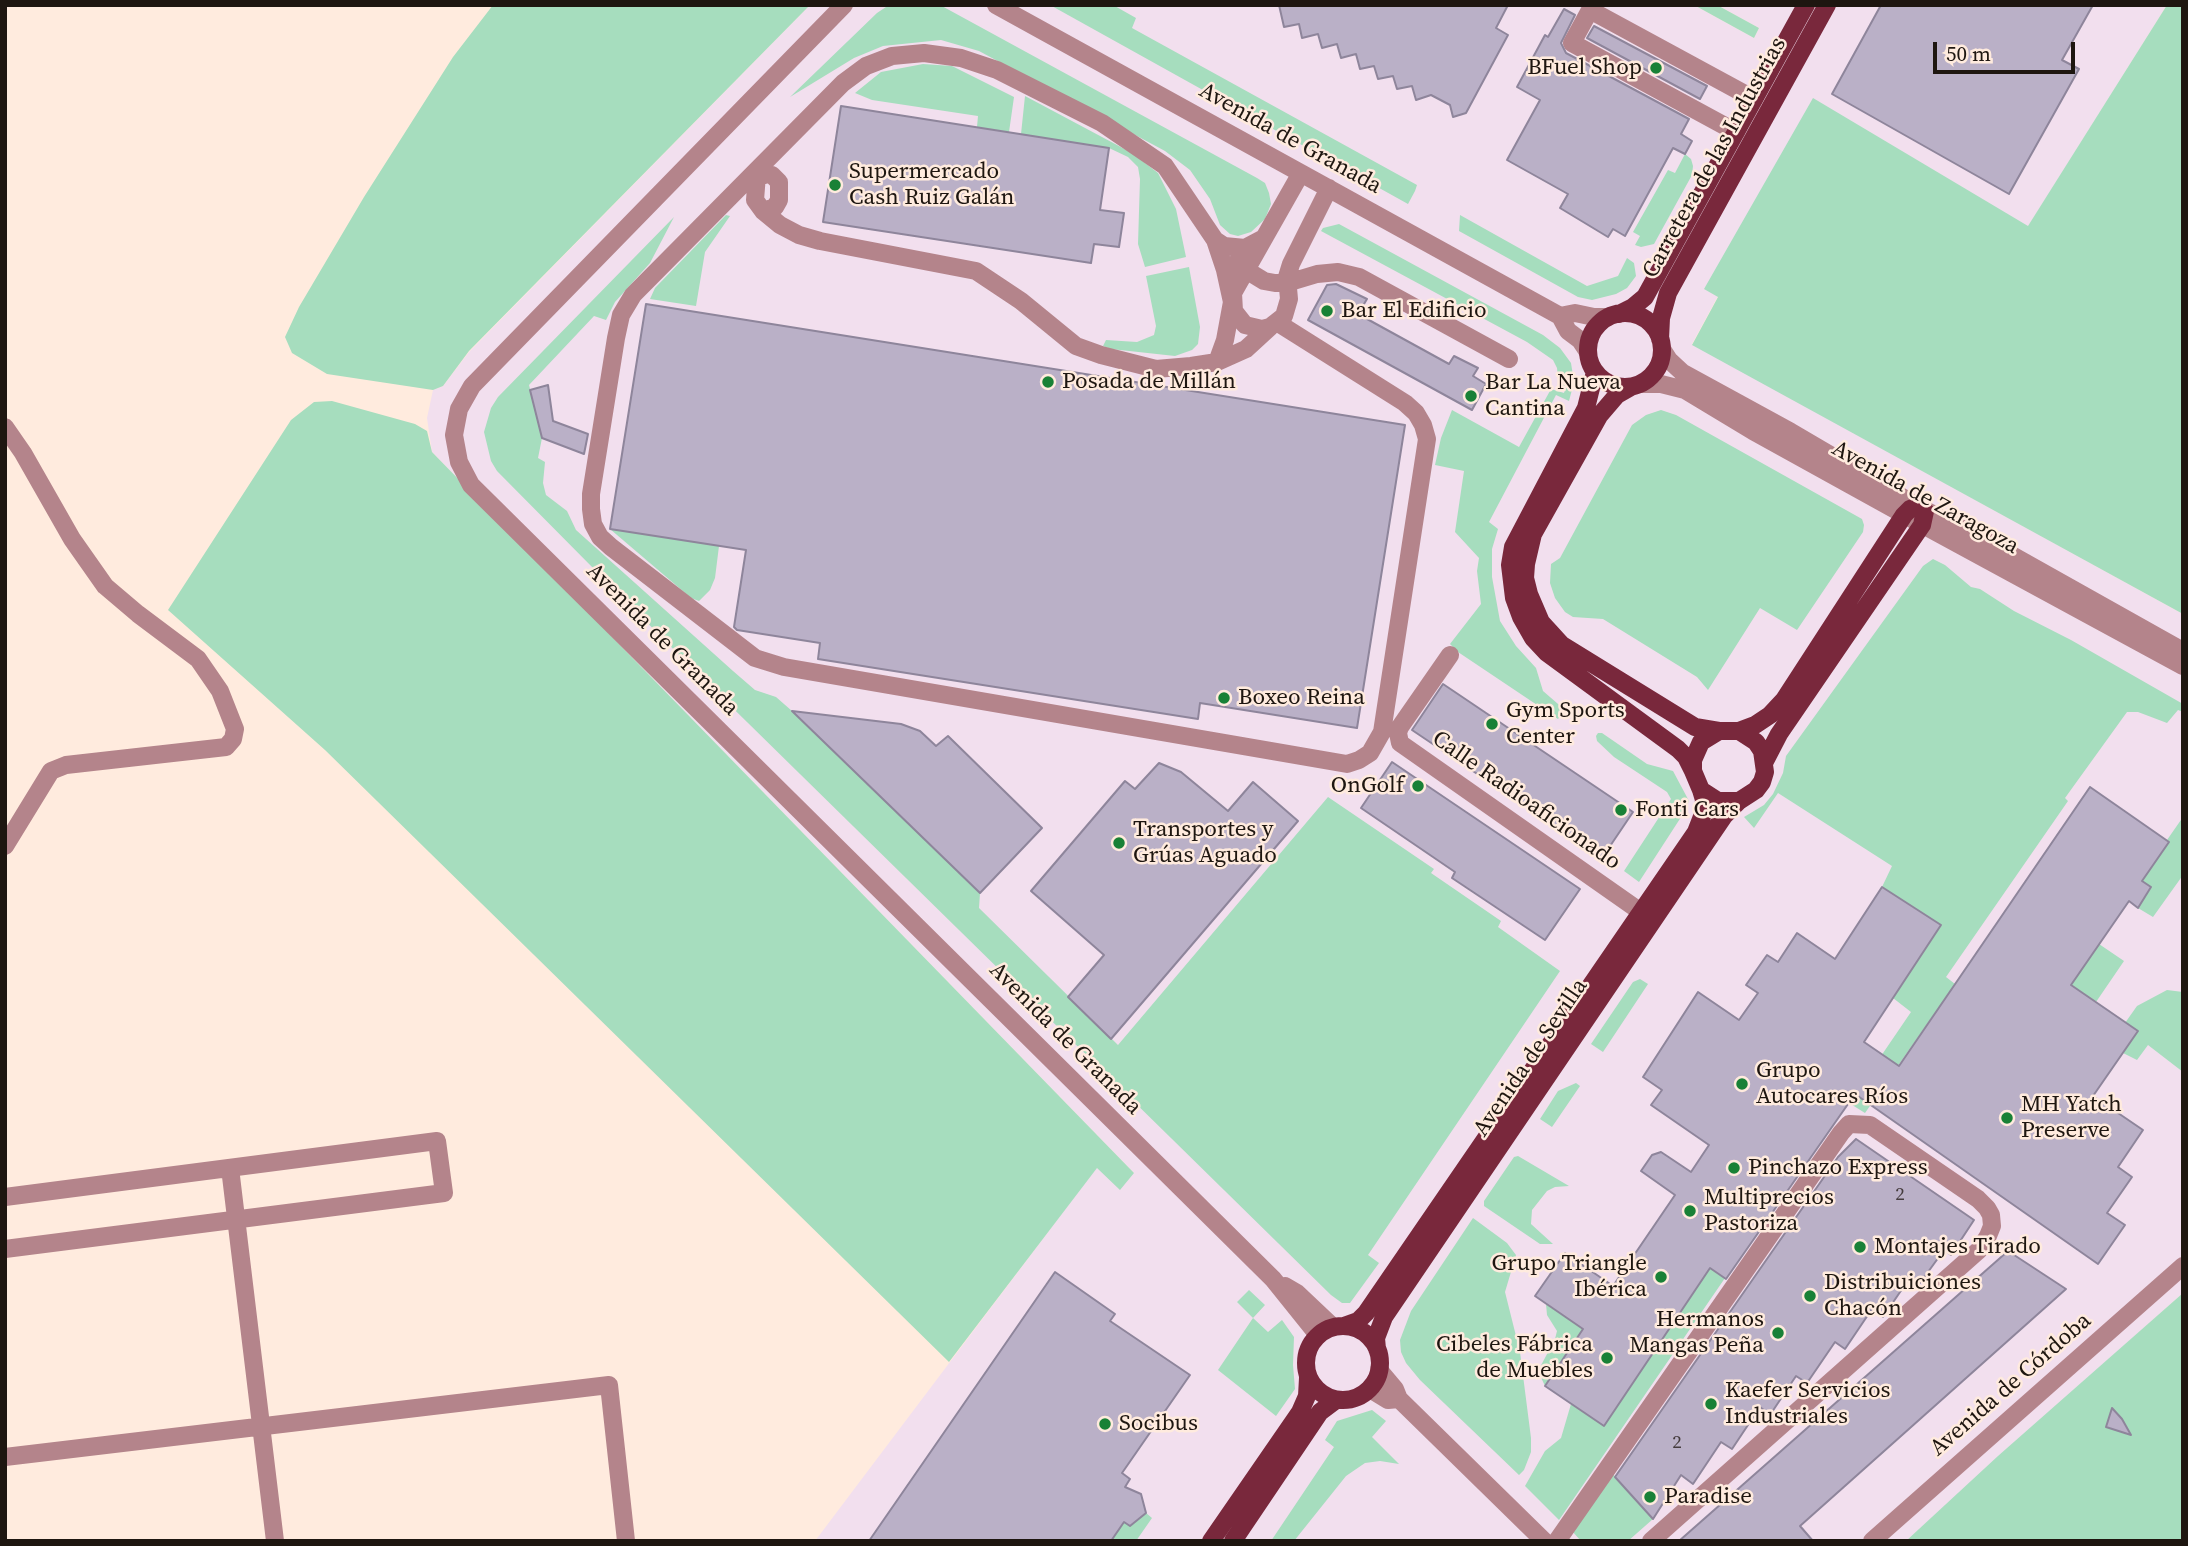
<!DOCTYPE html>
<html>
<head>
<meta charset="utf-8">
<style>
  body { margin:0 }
  #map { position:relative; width:2188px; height:1546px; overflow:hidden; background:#ffebde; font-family:"Source Serif 4",serif }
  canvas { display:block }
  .frame { position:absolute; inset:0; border:7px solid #1e1610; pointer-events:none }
  .scale { position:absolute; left:1933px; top:42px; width:142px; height:32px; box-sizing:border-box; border:4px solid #1e1610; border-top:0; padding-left:9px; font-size:21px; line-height:24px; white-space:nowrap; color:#1e1610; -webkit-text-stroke:5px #ffebde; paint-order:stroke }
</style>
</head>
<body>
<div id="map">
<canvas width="2188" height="1546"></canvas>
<div class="frame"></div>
<div class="scale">50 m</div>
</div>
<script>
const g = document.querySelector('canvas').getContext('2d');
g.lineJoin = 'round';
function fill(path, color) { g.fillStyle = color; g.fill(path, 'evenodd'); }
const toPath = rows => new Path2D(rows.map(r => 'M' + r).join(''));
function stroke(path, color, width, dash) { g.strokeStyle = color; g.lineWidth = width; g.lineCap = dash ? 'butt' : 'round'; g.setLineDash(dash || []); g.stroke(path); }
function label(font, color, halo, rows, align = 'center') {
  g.font = font + ' "Source Serif 4",serif'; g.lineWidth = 5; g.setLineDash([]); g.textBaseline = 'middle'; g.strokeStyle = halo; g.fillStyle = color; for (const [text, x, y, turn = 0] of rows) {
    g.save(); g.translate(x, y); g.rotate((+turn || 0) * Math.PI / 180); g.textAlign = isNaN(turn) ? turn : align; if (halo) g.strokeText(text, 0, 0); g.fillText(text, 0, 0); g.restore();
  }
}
fill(toPath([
  [810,5,1694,5,1754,38,1759,28,1717,5,2167,5,2028,227,1704,288,1718,296,1692,344,2183,614,2183,1293,1906,1541,815,1541,1097,1167,1134,1173,432,452,427,418,433,390,443,386,469,352]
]), '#f2dfee');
fill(toPath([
  [493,5,810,5,469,351,443,386,433,390,327,374,292,353,285,337,299,307,364,197,453,57],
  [889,5,940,5,1257,178,1265,183,1269,193,1271,204,1265,219,1251,232,1238,236,1230,234,1220,225,1210,199,1190,170,1165,151,979,51,941,40,883,46,854,58,790,97,877,13],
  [1050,5,1113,5,1136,18,1132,28,1417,185,1415,191,1408,204],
  [1694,5,1717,5,1759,28,1754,38],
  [2167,5,2183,5,2183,614,1692,345,1718,297,1704,289,1813,98,2028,226],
  [923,64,952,66,1014,97,1009,132,977,127,978,116,872,100,855,93,881,72],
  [1025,96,1132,153,1158,173,1176,209,1186,257,1145,267,1138,244,1140,179,1138,167,1128,157,1109,148,1021,134],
  [1685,154,1691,159,1693,166,1692,175,1654,244,1641,247,1635,245,1640,236,1633,232,1668,170,1675,173],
  [726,215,730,216,705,252,696,306,650,299,655,288],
  [1460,215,1587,286,1618,276,1627,258,1634,263,1636,276,1627,288,1616,294,1592,300,1578,297,1459,231],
  [674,217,650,263,615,302,606,320,594,316,529,385,542,438,538,458,545,462,543,483,546,495,567,511,576,530,733,671,755,690,776,697,792,711,980,893,979,908,1118,1045,1328,797,1434,869,1431,873,1501,921,1498,927,1560,971,1368,1255,1379,1263,1350,1303,1342,1303,1331,1295,694,670,497,471,491,461,484,432,491,408,498,397],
  [1339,224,1543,335,1560,348,1571,363,1574,382,1569,401,1556,395,1489,522,1498,529,1492,549,1492,577,1500,621,1516,646,1536,668,1543,691,1565,710,1558,719,1458,652,1450,644,1481,604,1477,571,1479,558,1455,532,1464,471,1435,465,1441,438,1452,410,1519,447,1551,389,1564,393,1565,389,1559,387,1557,368,1553,360,1527,342,1321,231,1323,228],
  [1189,267,1200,327,1198,344,1192,350,1175,356,1111,349,1103,346,1106,340,1137,342,1154,335,1156,326,1146,276],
  [332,401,415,424,427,431,432,452,1134,1173,1120,1190,1097,1168,949,1362,325,750,168,610,291,420,314,402],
  [1661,410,1676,415,1862,519,1864,525,1863,532,1797,630,1760,608,1708,690,1697,677,1603,619,1573,617,1565,612,1555,598,1550,583,1551,564,1560,558,1632,425,1646,415],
  [610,529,719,546,715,578,710,590,699,601,691,598],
  [1933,559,1945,565,1971,587,1980,589,2014,611,2071,640,2183,704,2183,712,2178,710,2167,723,2138,712,2127,712,2065,798,2068,801,1946,977,1955,984,1865,1113,1849,1103,1911,1012,1893,998,1940,925,1882,887,1892,866,1778,793,1754,828,1744,817,1764,805,1773,794,1783,773,1786,756,1923,566],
  [1598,733,1602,733,1647,764,1673,771,1689,801,1685,811,1639,882,1624,871,1671,799,1667,792,1614,757,1597,741,1596,736],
  [2183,817,2183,875,2153,917,2138,908,2151,888,2142,881,2169,842,2167,840],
  [2099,944,2124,961,2096,1002,2071,985],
  [1640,979,1648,984,1603,1052,1591,1044,1633,982],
  [2167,990,2183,992,2183,1072,2148,1045,2137,1060,2123,1053,2125,1023,2137,1006],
  [1576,1083,1580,1086,1552,1127,1540,1119,1558,1091],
  [1518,1156,1569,1186,1555,1187,1547,1191,1532,1210,1531,1224,1553,1244,1540,1244,1484,1206,1484,1201,1514,1157],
  [1473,1218,1507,1243,1516,1255,1505,1292,1520,1352,1531,1438,1531,1452,1524,1470,1519,1475,1420,1380,1406,1363,1401,1352,1400,1340,1411,1311],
  [1710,1268,1725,1278,1559,1520,1525,1486,1545,1451,1561,1438,1571,1404,1604,1426],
  [1249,1290,1265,1305,1253,1318,1268,1332,1282,1320,1294,1337,1293,1365,1295,1389,1276,1416,1218,1370,1253,1318,1237,1302],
  [2183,1293,2183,1541,1906,1541,1998,1456],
  [1546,1304,1583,1329,1545,1386,1538,1371,1555,1339,1557,1331,1547,1315],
  [1372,1410,1386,1421,1372,1437,1399,1464,1380,1461,1365,1463,1346,1476,1294,1541,1271,1541,1334,1447,1325,1440,1337,1421],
  [1612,1473,1653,1519,1628,1541,1581,1541,1572,1531],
  [1146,1513,1152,1518,1136,1541,1111,1541,1117,1518,1130,1526]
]), '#a6ddbe');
const building = toPath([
  [1279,5,1508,5,1496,28,1508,35,1466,113,1453,117,1450,105,1431,95,1416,100,1412,86,1397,89,1393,76,1378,79,1374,66,1360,69,1356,54,1341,58,1337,44,1322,48,1318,34,1302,38,1299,24,1284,27,1279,5],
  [1881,5,2093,5,2062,60,2079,69,2009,194,1832,94,1881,5],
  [1564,9,1575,15,1561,43,1566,53,1689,119,1681,134,1692,141,1685,154,1673,148,1625,236,1613,229,1608,237,1560,208,1568,194,1507,160,1540,100,1517,87,1545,35,1548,37,1564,9],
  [1594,26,1707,86,1700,99,1587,38,1594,26],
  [841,106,1109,148,1100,210,1124,213,1119,247,1094,244,1091,263,823,222,841,106],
  [1336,284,1367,299,1358,314,1449,364,1454,356,1478,368,1473,376,1486,384,1472,410,1308,320,1327,285,1336,284],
  [646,304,1405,425,1357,728,1200,703,1198,719,818,659,820,643,737,630,734,627,746,550,610,529,646,304],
  [548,385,553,421,588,434,584,454,542,438,530,390,548,385],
  [1443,684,1633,812,1602,858,1412,730,1443,684],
  [792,711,901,724,920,731,936,746,948,736,1042,828,980,893,792,711],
  [1392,762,1580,889,1545,940,1452,878,1455,872,1361,808,1392,762],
  [1159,763,1181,772,1228,811,1253,782,1298,821,1111,1039,1068,997,1104,955,1031,891,1125,781,1135,789,1159,763],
  [2090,787,2169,842,2142,881,2151,887,2138,908,2129,901,2071,985,2138,1031,2093,1096,2143,1130,2118,1167,2132,1177,2107,1213,2125,1225,2098,1264,1855,1094,1726,1279,1710,1268,1604,1426,1545,1386,1583,1329,1535,1296,1565,1253,1613,1286,1675,1195,1641,1171,1652,1155,1661,1152,1691,1172,1709,1145,1651,1105,1662,1090,1643,1077,1698,992,1739,1020,1758,993,1746,985,1767,955,1778,962,1797,933,1835,959,1882,887,1941,925,1864,1042,1899,1066,2090,787],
  [1856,1139,1974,1220,1951,1255,1944,1250,1920,1283,1911,1276,1883,1317,1872,1309,1845,1349,1835,1342,1807,1383,1796,1376,1770,1415,1760,1407,1732,1449,1721,1442,1693,1484,1681,1475,1653,1519,1615,1477,1838,1157,1856,1139],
  [2008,1251,2066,1289,1800,1526,1813,1541,1679,1541,2008,1251],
  [1055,1272,1115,1314,1110,1321,1190,1375,1122,1473,1130,1479,1125,1487,1141,1494,1146,1513,1130,1526,1124,1522,1111,1541,869,1541,1055,1272],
  [2112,1408,2122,1419,2131,1435,2106,1427,2112,1408]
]);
fill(building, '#bab0c7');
stroke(building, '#8e859b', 2);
stroke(toPath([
  [844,5,472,386,459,409,454,435,459,462,471,485,1273,1279,1318,1335],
  [996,5,1560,316,1568,331,1580,340,1588,352],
  [1736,132,1572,43,1590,10,1754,99],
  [762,167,757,175,755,200,763,211,780,225,799,235,820,241,976,271,1021,301,1076,346,1101,355,1156,369,1191,366,1217,362,1246,349,1270,327],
  [1301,173,1233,293,1234,311,1245,325,1262,329,1270,327,1284,316,1289,299,1287,277,1291,264,1329,188],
  [749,179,768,174,772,175,779,182,779,200,775,207,763,211],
  [1264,238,1245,248,1224,246,1215,240,1165,166,1102,123,997,70,961,58,924,53,892,56,866,66,843,83,633,295,621,315,616,338,591,494,591,509,593,524,600,537,611,547,755,658,784,667,1347,764,1359,760,1370,753,1382,732,1427,439,1423,425,1416,413,1405,403,1278,323],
  [1215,240,1225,270,1232,302,1225,340,1217,362],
  [1237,262,1246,270,1264,281,1275,283,1287,283,1317,274,1338,272,1359,277,1509,359],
  [1560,316,1575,313,1594,317,1608,317],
  [1662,349,1669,360,1683,373,1791,432,1919,507,1994,545,2183,651],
  [1642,384,1661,384,1685,390,1753,431,1914,520,2183,666],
  [5,427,23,453,72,539,105,586,138,614,198,659,220,691,235,729,233,739,226,747,66,765,51,771,5,846],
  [1450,655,1400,727,1398,733,1400,743,1641,912],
  [230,1168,275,1541],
  [5,1197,437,1141,444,1193,5,1249],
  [1285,1286,1297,1293,1333,1327],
  [1379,1370,1395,1389,1399,1399,1544,1541],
  [1370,1389,1388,1400,1399,1399],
  [5,1457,609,1385,626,1541],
  [1557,1541,1841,1133,1849,1124,1870,1125,1978,1199,1987,1208,1991,1215,1992,1226,1988,1236,1979,1250,1651,1541],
  [1872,1541,2183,1266]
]), '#b4848b', 18);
stroke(toPath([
  '1588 350a37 37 0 1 1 74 0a37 37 0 1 1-74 0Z',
  [1619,314,1633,307,1645,297,1806,5],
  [1660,339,1661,318,1668,293,1827,5],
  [1595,372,1586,408,1513,547,1510,565,1514,598,1521,617,1533,638,1547,653,1678,749,1686,757,1693,771],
  [1631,387,1617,395,1599,416,1533,534,1526,564,1525,578,1529,594,1541,622,1562,645,1695,727,1719,731],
  [1739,731,1756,742,1762,751,1765,772,1762,782,1756,790,1739,801,1718,801,1701,790,1693,771,1693,760,1701,742,1719,731,1739,731,1755,725,1770,715,1784,700,1904,515,1910,509,1917,506],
  [1765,761,1779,734,1922,525,1925,511],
  '1306 1363a37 37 0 1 1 74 0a37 37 0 1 1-74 0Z',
  [1344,1326,1358,1321,1366,1313,1696,832,1703,814,1704,800,1701,790],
  [1377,1349,1376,1338,1384,1317,1724,816,1739,801],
  [1211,1541,1300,1412,1307,1396,1308,1378],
  [1233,1541,1320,1412,1336,1400]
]), '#79283c', 18);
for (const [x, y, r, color] of [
  [1656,68,7,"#198136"],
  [835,185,7,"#198136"],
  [1327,311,7,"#198136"],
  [1048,382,7,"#198136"],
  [1471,396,7,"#198136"],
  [1224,698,7,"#198136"],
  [1492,724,7,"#198136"],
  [1418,786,7,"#198136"],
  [1621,810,7,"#198136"],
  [1119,843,7,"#198136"],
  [1742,1084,7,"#198136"],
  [2007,1118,7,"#198136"],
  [1734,1168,7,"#198136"],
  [1690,1211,7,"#198136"],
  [1860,1247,7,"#198136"],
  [1661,1277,7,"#198136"],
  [1810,1296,7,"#198136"],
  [1778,1333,7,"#198136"],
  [1607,1358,7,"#198136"],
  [1711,1404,7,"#198136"],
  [1105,1424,7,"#198136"],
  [1650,1497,7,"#198136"]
]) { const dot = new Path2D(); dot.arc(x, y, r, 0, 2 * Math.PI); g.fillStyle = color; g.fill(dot); stroke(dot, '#ffebde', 2.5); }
label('19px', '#453c3e', null, [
  ["2",1900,1195],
  ["2",1677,1443]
]);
label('23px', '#1e1610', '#ffebde', [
  ["BFuel Shop",1642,68,"right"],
  ["Supermercado",849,172],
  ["Cash Ruiz Galán",849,198],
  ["Bar El Edificio",1341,311],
  ["Posada de Millán",1062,382],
  ["Bar La Nueva",1485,383],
  ["Cantina",1485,409],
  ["Boxeo Reina",1238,698],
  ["Gym Sports",1506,711],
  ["Center",1506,737],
  ["OnGolf",1404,786,"right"],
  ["Fonti Cars",1635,810],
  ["Transportes y",1133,830],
  ["Grúas Aguado",1133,856],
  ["Grupo",1756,1071],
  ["Autocares Ríos",1756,1097],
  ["MH Yatch",2021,1105],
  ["Preserve",2021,1131],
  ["Pinchazo Express",1748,1168],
  ["Multiprecios",1704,1198],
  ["Pastoriza",1704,1224],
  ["Montajes Tirado",1874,1247],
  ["Grupo Triangle",1647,1264,"right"],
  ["Ibérica",1647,1290,"right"],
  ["Distribuiciones",1824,1283],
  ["Chacón",1824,1309],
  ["Hermanos",1764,1320,"right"],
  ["Mangas Peña",1764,1346,"right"],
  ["Cibeles Fábrica",1593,1345,"right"],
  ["de Muebles",1593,1371,"right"],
  ["Kaefer Servicios",1725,1391],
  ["Industriales",1725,1417],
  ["Socibus",1119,1424],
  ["Paradise",1664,1497]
], 'left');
label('23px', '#1e1610', '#ffebde', [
  ["Avenida de Granada",1290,139,29],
  ["Carretera de las Industrias",1715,158,-61],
  ["Avenida de Zaragoza",1925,498,29],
  ["Avenida de Granada",662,640,45],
  ["Calle Radioaficionado",1526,801,35],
  ["Avenida de Granada",1065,1039,45],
  ["Avenida de Sevilla",1531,1058,-56],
  ["Avenida de Córdoba",2011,1385,-41]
]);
</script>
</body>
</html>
